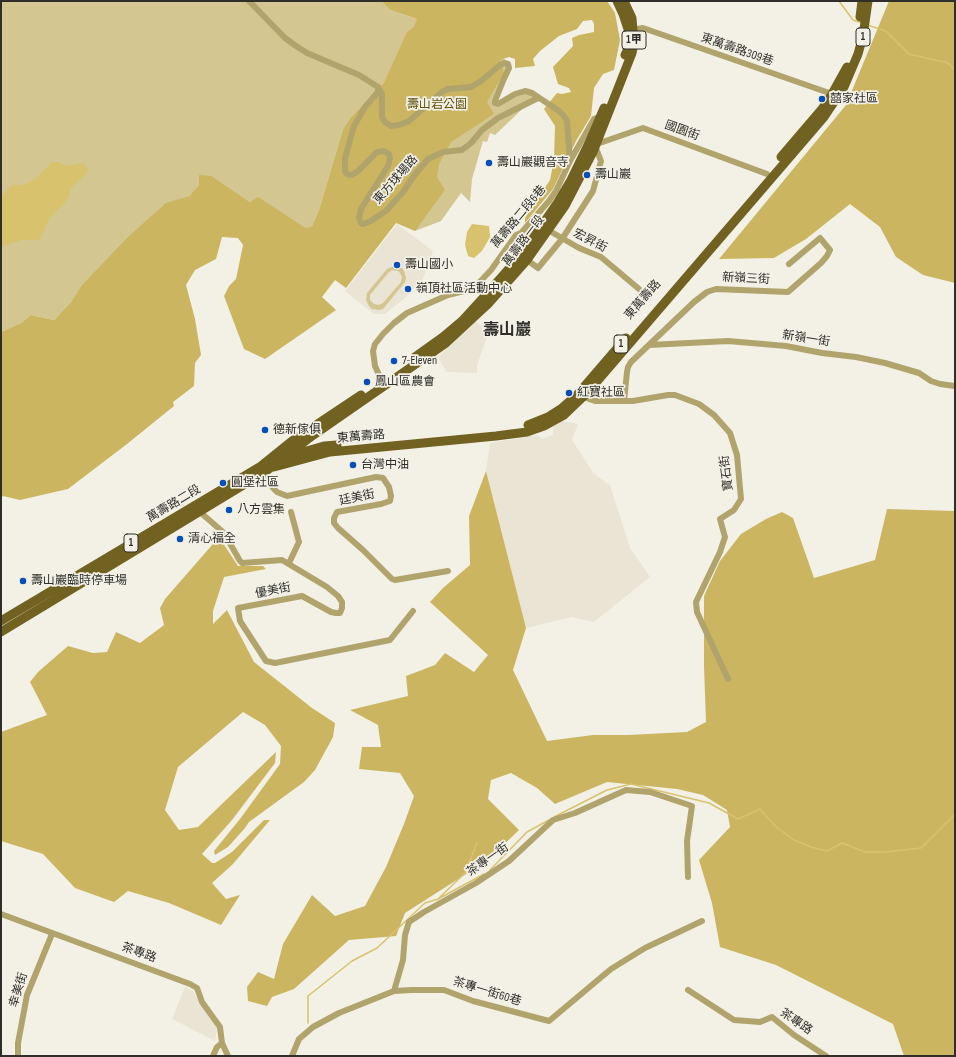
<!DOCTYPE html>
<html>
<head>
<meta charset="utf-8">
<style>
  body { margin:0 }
  #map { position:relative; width:956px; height:1057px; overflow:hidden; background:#f3f1e6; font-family:"Sofia Sans Condensed",sans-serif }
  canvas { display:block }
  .frame { position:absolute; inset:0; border:2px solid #2f2e2a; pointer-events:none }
</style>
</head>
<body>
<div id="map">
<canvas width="956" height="1057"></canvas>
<div class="frame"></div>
</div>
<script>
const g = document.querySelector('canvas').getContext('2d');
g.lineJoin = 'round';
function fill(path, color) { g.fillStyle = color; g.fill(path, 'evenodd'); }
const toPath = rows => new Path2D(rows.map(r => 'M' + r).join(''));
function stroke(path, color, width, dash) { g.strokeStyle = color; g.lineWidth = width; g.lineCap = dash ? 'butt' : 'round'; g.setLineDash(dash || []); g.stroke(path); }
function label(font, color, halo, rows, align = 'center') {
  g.font = font + ' "Sofia Sans Condensed","Noto Sans TC",sans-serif'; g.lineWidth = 3.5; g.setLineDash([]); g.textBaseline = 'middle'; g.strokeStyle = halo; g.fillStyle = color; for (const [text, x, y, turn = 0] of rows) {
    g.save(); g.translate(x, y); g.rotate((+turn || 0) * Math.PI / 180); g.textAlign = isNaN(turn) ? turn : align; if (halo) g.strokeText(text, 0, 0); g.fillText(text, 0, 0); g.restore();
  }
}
fill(toPath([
  [397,224,433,251,423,279,405,298,385,314,374,314,345,291],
  [476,322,489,331,477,365,477,373,446,372,438,357],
  [562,421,578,424,572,440,594,474,610,485,630,548,650,577,594,622,571,617,526,628,486,471,490,443,537,435,542,439,553,435,553,427],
  [185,987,193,991,200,1004,215,1023,217,1029,215,1041,172,1019]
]), '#e9e4d3');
fill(toPath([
  [1,1,381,1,390,10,417,19,500,53,508,64,495,102,521,92,536,96,495,135,490,133,487,142,483,141,472,179,470,202,461,193,441,221,415,231,396,222,377,90,350,118,343,129,319,210,312,226,306,228,258,198,250,202,212,176,199,185,189,196,166,204,81,286,71,302,54,320,31,315,21,323,1,332],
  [394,266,402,268,404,271,406,278,405,282,383,309,379,310,372,309,369,306,366,300,367,293,387,269],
  [392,270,398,271,400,273,402,277,401,282,383,303,379,305,374,304,370,300,370,295,388,273]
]), '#d3c691');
fill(toPath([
  [381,1,607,1,615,13,620,40,614,70,603,74,594,88,591,116,576,141,553,189,525,223,525,218,550,180,554,160,555,126,544,109,557,93,562,94,571,92,569,88,558,84,553,67,573,46,572,38,579,35,594,32,594,24,592,20,583,21,577,29,559,36,540,51,533,59,535,66,515,68,515,59,509,57,500,60,504,73,487,102,494,114,451,142,439,164,437,177,445,190,415,231,396,223,346,288,335,280,322,297,336,310,265,359,244,349,224,296,229,286,236,279,243,245,238,238,222,237,216,259,195,270,186,285,195,319,201,355,195,363,194,386,173,402,174,406,127,444,68,489,20,500,3,496,1,498,1,332,21,323,31,315,54,320,71,302,81,286,129,236,166,203,189,196,199,185,199,175,212,176,250,202,258,197,306,228,312,226,319,210,343,129,350,118,384,83,407,32,414,27,417,19,390,10],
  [889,1,955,1,955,283,923,275,896,257,880,227,850,204,806,239,774,258,719,259,846,105],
  [486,471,526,628,513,670,547,741,593,735,628,735,687,732,706,722,704,666,704,596,720,561,741,534,766,519,782,512,793,518,814,578,875,560,887,509,955,511,955,1056,904,1056,893,1024,776,965,720,947,712,903,699,860,730,827,727,810,703,795,677,789,607,782,555,804,537,788,511,773,491,780,488,799,519,830,488,860,405,913,396,936,349,940,294,989,272,997,267,1006,248,1001,247,987,258,972,274,979,283,944,312,895,335,916,365,906,386,867,404,824,414,796,400,773,359,769,362,747,381,747,378,725,350,710,408,696,406,676,435,665,445,653,474,672,488,655,430,602,443,588,470,565,469,516],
  [219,537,238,566,263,566,266,569,224,577,213,611,213,624,227,610,254,662,312,708,335,723,333,737,315,770,304,782,249,822,245,828,228,847,215,855,214,851,240,819,280,764,281,746,265,725,243,712,178,767,165,810,179,830,198,827,276,752,275,763,232,820,202,854,212,863,215,863,232,852,264,820,270,820,233,864,212,883,226,899,240,895,221,925,169,903,128,891,114,902,75,888,43,854,1,841,1,732,47,715,30,682,38,672,68,646,93,653,107,652,116,632,140,643,164,625,160,608,165,599]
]), '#cbb561');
fill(toPath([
  [52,162,59,162,67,166,83,163,88,170,87,173,70,189,69,196,64,204,49,218,41,238,38,240,21,240,1,247,1,197,12,185,24,185,35,179],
  [472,224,489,226,490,237,482,251,474,258,468,256,465,245,467,232]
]), '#d8c26e');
stroke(toPath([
  [839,1,853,20,862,23],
  [867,25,886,31,909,54,948,63,955,70],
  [554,817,607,790,631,784,709,803,738,819,760,809,775,826,794,840,811,847,827,851,842,843,865,852,885,852,921,848,955,814],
  [490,870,527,832,549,820],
  [438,899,484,874],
  [308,1023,308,996,352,961,377,948,425,903,438,899,465,873,477,843]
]), '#d8c26e', 1.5);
stroke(toPath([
  [249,1,285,38,296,46,307,53,359,75,378,87,382,94,382,117,385,122,391,126,399,125,409,121,442,92,448,89,471,87,481,81,500,65,504,63,508,64,509,68,503,81,495,101,495,103,498,104,515,94,525,91,532,93,559,111,564,116,567,121,570,161],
  [630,30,643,28,835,95],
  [378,87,378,92,365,107,354,126,345,158,345,171,347,174,351,175,357,172,377,152,384,151,389,154,390,158,388,166,361,209,359,218,361,223,363,224,371,221,387,210,403,192,414,176,428,159,443,152,462,150,471,143,482,130,498,118,538,98],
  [594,145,643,128,767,174],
  [548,230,579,248,601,257,639,289],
  [527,260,538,268,562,239,593,191,601,161,595,146],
  [649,345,728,341,786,346,822,353,856,357,885,363,919,373,931,381,940,384,955,386],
  [384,386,375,366,373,351,375,344,383,334,394,323,407,313,448,295,468,290,475,287,491,270,516,235,521,233,549,201,556,191,570,161,594,119,601,117],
  [580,396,595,401,633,401,668,395,675,395,699,404,714,415,730,433,737,455,741,499,734,510,720,519,725,537,720,552,696,602,697,612,728,679],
  [624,401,627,372,628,367,631,362,694,302,707,292,716,289,788,292,821,263,827,256,830,250,820,238,789,264],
  [263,469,273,488,277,492,287,496,376,477,383,478,389,487,391,496,390,501,381,504,337,512,334,518,334,523,338,528,363,550,392,579,395,580,448,571],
  [200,512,224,533,240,561,242,563,282,560,327,587,338,596,342,602,342,608,340,613,336,613,331,612,302,596,238,608,240,621,266,661,275,663,390,640,413,611],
  [289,563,299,542,291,512],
  [1,914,190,984,197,988,202,1002,220,1027,222,1043,228,1056],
  [688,990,734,1020,760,1022,772,1017,794,1035,826,1056],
  [394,991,403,960,405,935,409,922,424,912,476,883,509,861,553,820,575,813,626,790,650,792,692,806,687,841,688,877],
  [18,1056,18,1043,27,995,52,934],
  [213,1056,217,1047,222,1043],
  [292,1056,299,1039,313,1027,339,1013,394,991,412,990,444,990,473,1001,549,1021,611,969,645,948,702,921]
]), '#b1a36c', 6);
stroke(toPath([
  [617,1,623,14,628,29,627,51,625,55],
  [860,17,862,1],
  [781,157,822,109,832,94,847,67],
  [415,357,443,337,462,321,483,298,522,254,558,202,571,180,589,143,604,108],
  [528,425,548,417,562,408,577,395,626,338],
  [289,456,324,446,337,445],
  [274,467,330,452,496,436,527,432,544,426,564,415,587,393,824,117,844,87,858,54,863,36,868,1],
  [1,621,261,466,292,441,361,395],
  [1,632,265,472,312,436,446,343,488,304,527,260,565,206,593,152,632,53,634,43,632,18,624,1]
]), '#726221', 9);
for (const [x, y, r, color] of [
  [822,99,4,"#064fb9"],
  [489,163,4,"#064fb9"],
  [587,175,4,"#064fb9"],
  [397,265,4,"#064fb9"],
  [408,289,4,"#064fb9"],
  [394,361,4,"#064fb9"],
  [367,382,4,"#064fb9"],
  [569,393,4,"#064fb9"],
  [265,430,4,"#064fb9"],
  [353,465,4,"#064fb9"],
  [223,483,4,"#064fb9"],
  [229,510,4,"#064fb9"],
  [180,539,4,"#064fb9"],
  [23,581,4,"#064fb9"]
]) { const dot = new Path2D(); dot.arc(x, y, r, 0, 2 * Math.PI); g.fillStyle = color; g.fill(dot); stroke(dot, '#f3f1e6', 1.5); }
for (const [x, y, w] of [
  [863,37,14],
  [634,40,24],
  [621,344,14],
  [131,543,14]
]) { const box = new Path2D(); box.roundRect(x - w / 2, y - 9, w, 18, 3); g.fillStyle = '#f3f1e6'; g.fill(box); stroke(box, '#2f2e2a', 1); }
label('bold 11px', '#2f2e2a', null, [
  ["1",863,37],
  ["1甲",634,40],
  ["1",621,344],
  ["1",131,543]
]);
label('12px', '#2f2e2a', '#f3f1e6', [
  ["東萬壽路309巷",737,50,19],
  ["國園街",682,131,20],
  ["東方球場路",396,180,-49],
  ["萬壽路二段6巷",519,217,-50],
  ["萬壽路一段",524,241,-53],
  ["宏昇街",590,241,27],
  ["新嶺三街",746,279,3],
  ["東萬壽路",643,300,-49],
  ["新嶺一街",806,339,9],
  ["東萬壽路",361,437,-5],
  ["寶石街",727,473,-97],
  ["廷美街",357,498,-12],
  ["萬壽路二段",174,504,-31],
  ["優美街",273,591,-11],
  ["茶專一街",488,860,-35],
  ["茶專路",139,953,20],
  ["幸美街",19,990,-73],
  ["茶專一街60巷",487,992,17],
  ["茶專路",796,1022,34]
]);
label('12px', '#2f2e2a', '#f3f1e6', [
  ["囍家社區",830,99],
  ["壽山巖觀音寺",497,163],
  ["壽山巖",595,175],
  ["壽山國小",405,265],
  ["嶺頂社區活動中心",416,289],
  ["7-Eleven",402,361],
  ["鳳山區農會",375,382],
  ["紅寶社區",577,393],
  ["德新傢俱",273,430],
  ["台灣中油",361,465],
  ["圓堡社區",231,483],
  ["八方雲集",237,510],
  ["清心福全",188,539],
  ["壽山巖臨時停車場",31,581]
], 'left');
label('12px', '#5f500e', '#f3f1e6', [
  ["壽山岩公園",437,105]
]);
label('bold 16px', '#2f2e2a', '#f3f1e6', [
  ["壽山巖",507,331]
]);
</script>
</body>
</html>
